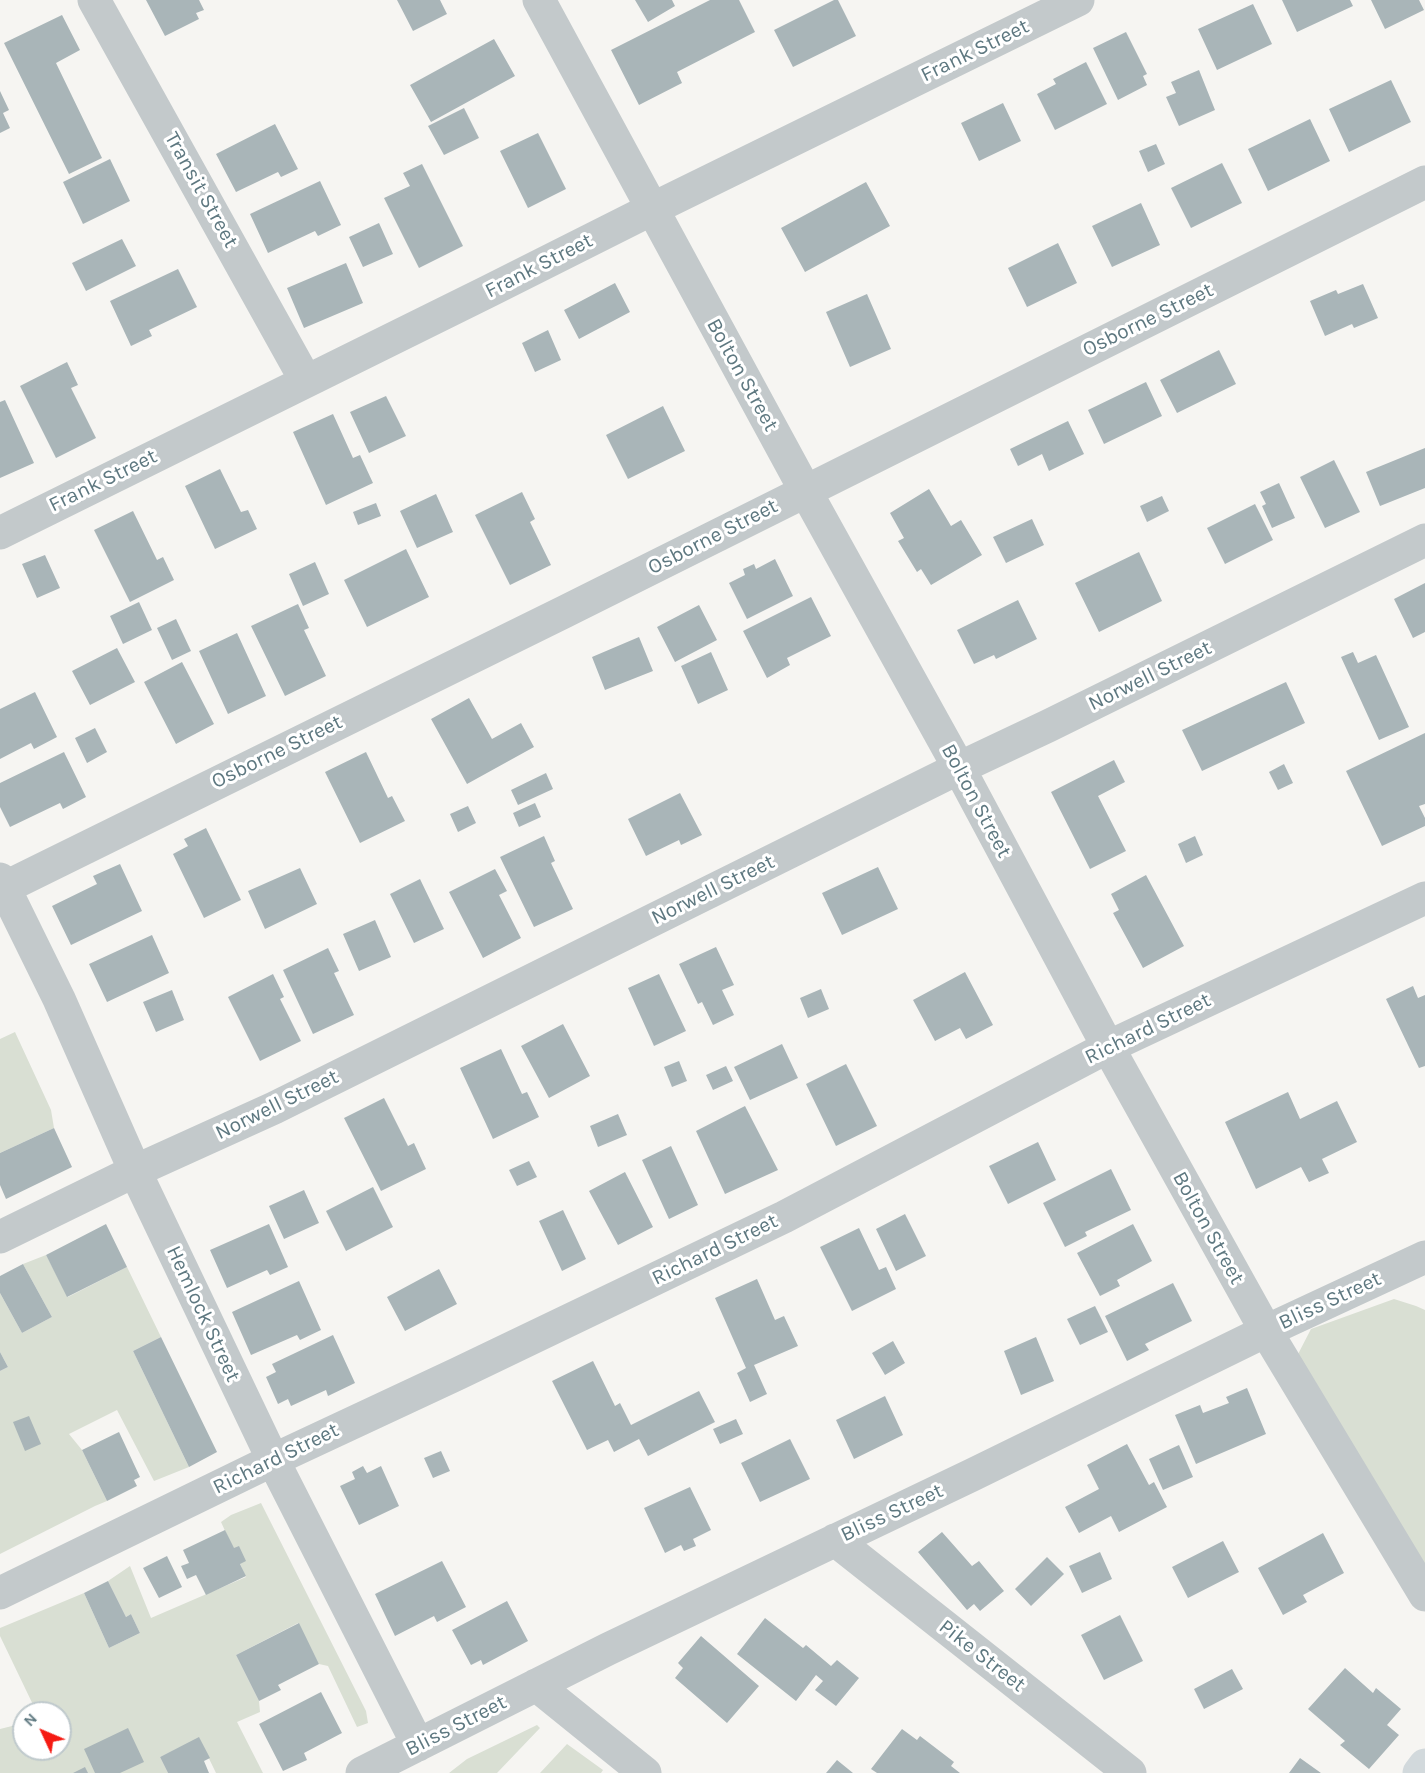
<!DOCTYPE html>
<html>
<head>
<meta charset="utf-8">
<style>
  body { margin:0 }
  #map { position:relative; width:1425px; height:1773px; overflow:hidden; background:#f6f5f2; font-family:Karla,sans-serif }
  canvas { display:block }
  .north { position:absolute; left:12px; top:1701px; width:60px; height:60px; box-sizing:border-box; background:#fff; border:2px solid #bfc9cc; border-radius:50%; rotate:314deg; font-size:16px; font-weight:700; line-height:24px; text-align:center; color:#5e7880 }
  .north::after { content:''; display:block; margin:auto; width:21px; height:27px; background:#f51b13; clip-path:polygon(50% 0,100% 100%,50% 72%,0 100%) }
</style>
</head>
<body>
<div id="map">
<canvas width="1425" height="1773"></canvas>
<div class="north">N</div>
</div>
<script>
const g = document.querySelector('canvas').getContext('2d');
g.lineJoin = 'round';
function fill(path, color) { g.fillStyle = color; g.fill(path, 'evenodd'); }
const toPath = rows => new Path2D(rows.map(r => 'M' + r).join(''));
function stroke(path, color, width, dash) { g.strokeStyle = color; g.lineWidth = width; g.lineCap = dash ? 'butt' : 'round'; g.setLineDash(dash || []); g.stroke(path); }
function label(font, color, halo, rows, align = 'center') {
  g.font = font + ' Karla,sans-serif'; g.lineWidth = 6; g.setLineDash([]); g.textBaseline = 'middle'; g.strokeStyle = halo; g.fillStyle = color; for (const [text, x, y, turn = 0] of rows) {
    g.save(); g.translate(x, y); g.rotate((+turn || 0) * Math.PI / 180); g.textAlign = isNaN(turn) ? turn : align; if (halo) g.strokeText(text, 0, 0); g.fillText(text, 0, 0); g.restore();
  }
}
fill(toPath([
  [15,1032,51,1110,54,1128,0,1153,0,1039],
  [46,1255,68,1297,127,1267,161,1337,133,1351,189,1467,154,1481,117,1410,69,1434,82,1450,107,1501,95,1506,0,1554,0,1371,8,1367,0,1352,0,1293,22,1333,52,1317,23,1264],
  [1394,1299,1416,1306,1425,1310,1425,1575,1296,1358,1311,1329],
  [261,1503,366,1711,368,1723,357,1727,328,1666,319,1664,298,1623,236,1655,259,1701,260,1712,237,1722,263,1773,216,1773,199,1738,160,1757,168,1773,0,1773,0,1729,12,1726,25,1751,29,1749,60,1749,60,1713,37,1713,0,1636,0,1628,84,1593,109,1648,140,1633,131,1614,126,1617,108,1581,130,1566,151,1618,246,1577,221,1522,231,1515],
  [537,1725,540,1728,497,1773,449,1773,467,1759],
  [567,1744,603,1770,601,1773,540,1773]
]), '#d9dfd3');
fill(toPath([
  [146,0,199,0,204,10,196,13,199,19,165,36],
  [397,0,440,0,447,14,413,31],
  [635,0,672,0,675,6,648,22],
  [710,0,739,0,755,32,677,72,682,83,639,105,611,50],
  [834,0,838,0,856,36,793,67,774,30],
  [1282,0,1350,0,1353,6,1297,32],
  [1371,0,1419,0,1424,10,1385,29],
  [1253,4,1272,44,1217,70,1198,29],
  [62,15,80,50,56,63,102,158,69,174,4,43],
  [1126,32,1147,74,1143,76,1147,85,1118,100,1093,48],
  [494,39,515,76,431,122,410,85],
  [1086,62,1107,104,1055,130,1037,94,1056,84,1053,79],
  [1199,70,1215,110,1179,126,1166,97,1176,93,1171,82],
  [1391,80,1411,122,1349,152,1329,109],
  [0,91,9,110,3,113,10,128,0,133],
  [1003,103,1021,141,979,161,961,123],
  [464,108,479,138,444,155,428,126],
  [1310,119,1330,161,1268,191,1248,149],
  [275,124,298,169,281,177,278,172,236,192,216,154],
  [538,133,566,189,528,208,500,151],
  [1156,144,1165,164,1148,172,1139,151],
  [110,159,130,201,83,224,63,182],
  [1222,163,1242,203,1191,228,1171,188],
  [422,164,463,246,419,268,384,198,410,186,403,173],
  [320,181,341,225,318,236,315,231,268,253,250,214],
  [866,182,890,226,805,272,781,228],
  [1141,203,1160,245,1112,267,1092,226],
  [379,223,393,254,363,267,349,237],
  [122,239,136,266,86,291,72,263],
  [1058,243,1077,283,1027,307,1008,268],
  [346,263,363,303,304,328,287,288],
  [178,269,197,307,149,330,152,336,131,346,110,301],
  [615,283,630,312,579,339,564,310],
  [1363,284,1378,318,1354,328,1352,324,1325,336,1310,301,1336,290,1338,294],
  [867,294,891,349,850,367,826,312],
  [548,330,561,360,535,372,522,343],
  [1219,350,1236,384,1177,413,1160,380],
  [67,362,78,385,71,388,96,438,56,458,20,386],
  [1146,382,1162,416,1104,444,1088,410],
  [386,396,406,436,369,453,350,412],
  [5,400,34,463,0,478,0,402],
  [663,406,685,451,628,479,606,435],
  [333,414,353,458,360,455,373,483,326,505,293,432],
  [1068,421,1084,454,1049,471,1042,454,1018,466,1010,449],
  [1425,448,1425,488,1380,506,1366,472],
  [1334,460,1360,512,1325,528,1300,477],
  [220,469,241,512,248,510,257,529,215,549,185,486],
  [1279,483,1295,518,1272,528,1262,506,1266,504,1260,492],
  [929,489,951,526,961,520,982,555,931,585,921,569,917,572,898,541,904,538,890,513],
  [522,492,535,519,530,522,551,565,510,585,475,515],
  [436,494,453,532,417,548,400,511],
  [1162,496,1169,511,1147,522,1140,506],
  [376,503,381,516,358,525,353,512],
  [1255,504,1273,540,1225,564,1207,528],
  [133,511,157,560,163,557,174,580,130,602,94,530],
  [1032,519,1044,545,1006,563,993,537],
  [406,549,429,597,367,627,344,580],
  [1139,552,1162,601,1099,632,1075,583],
  [45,555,60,588,37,598,22,564],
  [775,559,793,596,747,619,729,583,745,575,743,569,754,564,756,569],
  [315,562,329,594,303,606,289,574],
  [1425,583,1425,632,1413,638,1394,599],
  [811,597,831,636,787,658,790,665,767,678,743,631],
  [1018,600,1037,639,996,659,994,655,974,664,957,630],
  [139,602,152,630,123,644,110,616],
  [298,604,309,628,304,630,326,676,285,696,251,626],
  [699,605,717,640,675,662,657,627],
  [176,619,191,651,172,660,157,628],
  [237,633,266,696,228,714,199,651],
  [639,637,653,671,605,690,592,657],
  [117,648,135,682,90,705,72,671],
  [711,652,728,690,698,704,681,666],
  [1353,652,1358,663,1376,655,1409,727,1379,740,1341,657],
  [182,662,214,724,176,744,144,682],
  [1286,682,1305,723,1202,771,1182,730],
  [35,692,57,737,34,749,31,743,0,759,0,709],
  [469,698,492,739,521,723,534,747,467,784,431,719],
  [95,728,107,752,87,763,75,738],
  [1425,733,1425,804,1419,806,1425,818,1425,826,1382,846,1346,771],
  [64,752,86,797,63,809,60,803,10,827,0,807,0,783],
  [366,752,388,798,392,796,405,821,360,843,325,772],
  [1114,760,1125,782,1098,796,1126,851,1090,869,1051,792],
  [1284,764,1293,783,1278,790,1269,772],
  [546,773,553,789,518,805,511,790],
  [680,793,702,835,681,845,679,840,646,856,628,819],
  [535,803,541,817,519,827,513,813],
  [468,806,476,823,458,832,450,814],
  [206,828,241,900,204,918,173,854,188,846,184,839],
  [544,836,555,861,551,863,573,909,534,927,500,857],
  [1195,836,1203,855,1186,863,1178,844],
  [120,864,142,911,71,945,52,906,97,884,93,876],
  [878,867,898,909,842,935,822,893],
  [300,868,317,904,265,929,248,891],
  [495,869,507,891,499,895,521,938,483,958,449,892],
  [1146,875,1184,946,1143,968,1113,913,1119,910,1111,894],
  [420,879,444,929,414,943,390,894],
  [375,920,391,957,359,971,343,934],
  [152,935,169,973,107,1002,89,964],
  [716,947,734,985,722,990,734,1015,713,1025,702,1002,698,1004,679,964],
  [328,948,339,971,334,973,354,1015,313,1034,283,970],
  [965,972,993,1025,966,1039,960,1028,935,1041,913,1000],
  [273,974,284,997,280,999,301,1041,260,1061,228,997],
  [659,974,686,1031,654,1046,628,988],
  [1413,986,1418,998,1425,995,1425,1066,1419,1068,1386,999],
  [821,989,829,1009,808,1018,800,998],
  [172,990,184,1020,156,1032,143,1002],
  [563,1024,590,1076,549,1098,521,1046],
  [782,1044,798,1078,750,1100,734,1067],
  [501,1049,522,1094,527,1092,539,1117,493,1139,460,1068],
  [679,1061,687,1081,672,1087,664,1067],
  [846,1064,877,1126,836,1146,806,1084],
  [726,1066,733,1081,713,1090,706,1075],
  [1288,1092,1300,1119,1337,1101,1357,1142,1322,1159,1329,1173,1309,1182,1301,1167,1256,1189,1225,1122],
  [384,1098,408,1146,414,1143,426,1169,381,1191,344,1118],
  [745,1106,778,1170,725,1194,696,1131],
  [618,1114,627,1135,598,1147,590,1126],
  [54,1128,72,1167,6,1199,0,1185,0,1153],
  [1038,1142,1056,1180,1008,1204,989,1166],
  [671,1146,698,1205,669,1219,642,1160],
  [529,1161,537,1177,517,1186,509,1170],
  [1111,1169,1131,1210,1085,1232,1087,1236,1065,1247,1043,1203],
  [625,1172,653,1227,618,1245,589,1191],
  [373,1187,393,1227,346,1251,326,1211],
  [304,1190,319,1223,284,1239,269,1206],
  [563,1210,586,1259,562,1271,539,1221],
  [905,1214,926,1256,896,1271,876,1229],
  [106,1224,127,1267,67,1297,46,1255],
  [269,1224,288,1267,270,1275,267,1270,227,1288,210,1250],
  [1133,1224,1152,1261,1117,1280,1120,1286,1100,1296,1077,1253],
  [859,1228,879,1270,886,1267,896,1289,852,1311,820,1247],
  [23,1264,52,1317,22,1333,0,1293,0,1276],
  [439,1269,457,1304,405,1331,387,1297],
  [757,1279,775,1320,784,1316,798,1346,754,1365,767,1394,750,1402,737,1373,746,1368,715,1298],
  [299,1281,321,1330,300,1340,297,1335,251,1355,232,1312],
  [1173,1283,1192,1321,1145,1344,1149,1350,1127,1361,1105,1316],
  [1095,1306,1108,1332,1080,1345,1067,1319],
  [333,1335,355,1383,328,1396,326,1390,291,1406,288,1399,278,1404,266,1377,276,1372,272,1364],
  [161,1337,217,1452,189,1467,133,1351],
  [1036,1337,1054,1381,1021,1395,1004,1351],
  [893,1341,905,1363,885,1375,872,1353],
  [0,1352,8,1367,0,1371],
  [593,1361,615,1406,620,1403,631,1425,699,1391,715,1422,648,1456,639,1439,614,1452,608,1440,587,1450,552,1381],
  [1247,1388,1266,1434,1196,1464,1175,1415,1200,1405,1203,1413,1229,1403,1226,1397],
  [885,1396,903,1435,854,1459,836,1420],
  [29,1416,41,1444,25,1451,13,1422],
  [736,1419,743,1434,720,1444,713,1429],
  [119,1432,140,1477,134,1480,137,1486,107,1501,82,1450],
  [790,1439,810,1479,760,1502,741,1463],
  [1127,1444,1149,1485,1154,1482,1167,1507,1119,1532,1111,1516,1079,1533,1065,1507,1099,1489,1087,1465],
  [1179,1445,1193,1477,1163,1490,1149,1459],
  [441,1451,450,1471,433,1478,424,1458],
  [363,1466,367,1473,381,1466,399,1506,359,1525,340,1486,355,1479,352,1472],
  [690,1487,711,1530,693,1539,696,1546,684,1551,681,1545,665,1553,644,1508],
  [225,1530,234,1548,239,1546,246,1561,240,1564,246,1576,206,1595,196,1575,187,1579,181,1566,189,1563,183,1550],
  [942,1532,972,1566,979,1561,1004,1591,980,1611,974,1604,967,1610,918,1552],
  [1323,1533,1344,1573,1303,1595,1307,1602,1283,1615,1258,1568],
  [1223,1541,1239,1572,1188,1598,1172,1567],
  [1100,1552,1112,1579,1082,1593,1069,1566],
  [167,1556,182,1587,159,1598,143,1568],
  [1047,1557,1064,1574,1031,1606,1015,1589],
  [442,1561,466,1607,437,1622,434,1616,395,1636,375,1594],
  [108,1581,126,1617,131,1614,140,1633,109,1648,84,1593],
  [507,1601,528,1641,483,1665,481,1660,471,1665,452,1630],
  [1120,1615,1143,1661,1104,1680,1081,1635],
  [765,1618,803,1648,806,1645,831,1666,837,1660,859,1678,836,1706,815,1690,823,1681,816,1675,796,1701,737,1654],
  [299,1623,319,1664,278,1685,281,1690,259,1701,236,1655],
  [701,1636,759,1686,727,1723,675,1678,683,1668,678,1663],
  [1345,1668,1373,1693,1376,1688,1401,1709,1387,1725,1399,1735,1369,1769,1340,1745,1345,1741,1308,1709],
  [1232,1669,1243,1689,1204,1709,1194,1689],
  [321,1692,342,1733,304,1753,307,1760,283,1771,259,1724],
  [24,1720,24,1749,12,1726],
  [128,1728,144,1762,120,1773,95,1773,84,1749],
  [902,1729,917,1740,920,1736,954,1762,951,1766,960,1773,877,1773,871,1769],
  [199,1737,210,1758,204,1761,209,1773,168,1773,160,1757],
  [1300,1758,1321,1773,1289,1773],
  [837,1760,853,1773,826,1773],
  [85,1767,88,1773,73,1773]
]), '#a9b5b8');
stroke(toPath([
  [94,0,306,381],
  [539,0,805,490,959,768,1108,1047,1266,1331,1425,1595],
  [0,533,489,291,652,209,1078,0],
  [0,879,59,999,135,1171,273,1460,418,1745],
  [0,890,564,612,1425,182],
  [0,1237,135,1171,274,1108,959,768,1048,726,1425,540],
  [835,1540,1130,1773],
  [0,1593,273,1460,457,1374,784,1217,1108,1047,1425,898],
  [536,1685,645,1773],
  [362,1773,608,1649,972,1475,1266,1331,1425,1257]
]), '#c3c9cb', 33);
stroke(toPath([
  [1419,1773,1425,1765]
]), '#d2d9dc', 33);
label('21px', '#5e7880', '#fff', [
  ["Frank Street",975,51,-26],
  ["Transit Street",201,190,61],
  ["Frank Street",539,266,-27],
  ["Osborne Street",1148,320,-26],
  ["Bolton Street",742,375,61],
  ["Frank Street",103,481,-26],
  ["Osborne Street",713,537,-27],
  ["Norwell Street",1150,676,-26],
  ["Osborne Street",277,752,-26],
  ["Bolton Street",976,801,62],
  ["Norwell Street",713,890,-26],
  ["Richard Street",1148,1029,-26],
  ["Norwell Street",277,1105,-26],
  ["Bolton Street",1208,1228,61],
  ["Richard Street",715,1250,-26],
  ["Bliss Street",1330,1301,-25],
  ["Hemlock Street",203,1314,65],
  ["Richard Street",276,1459,-26],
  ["Bliss Street",892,1513,-25],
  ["Pike Street",982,1656,38],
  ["Bliss Street",456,1726,-27]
]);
</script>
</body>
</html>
